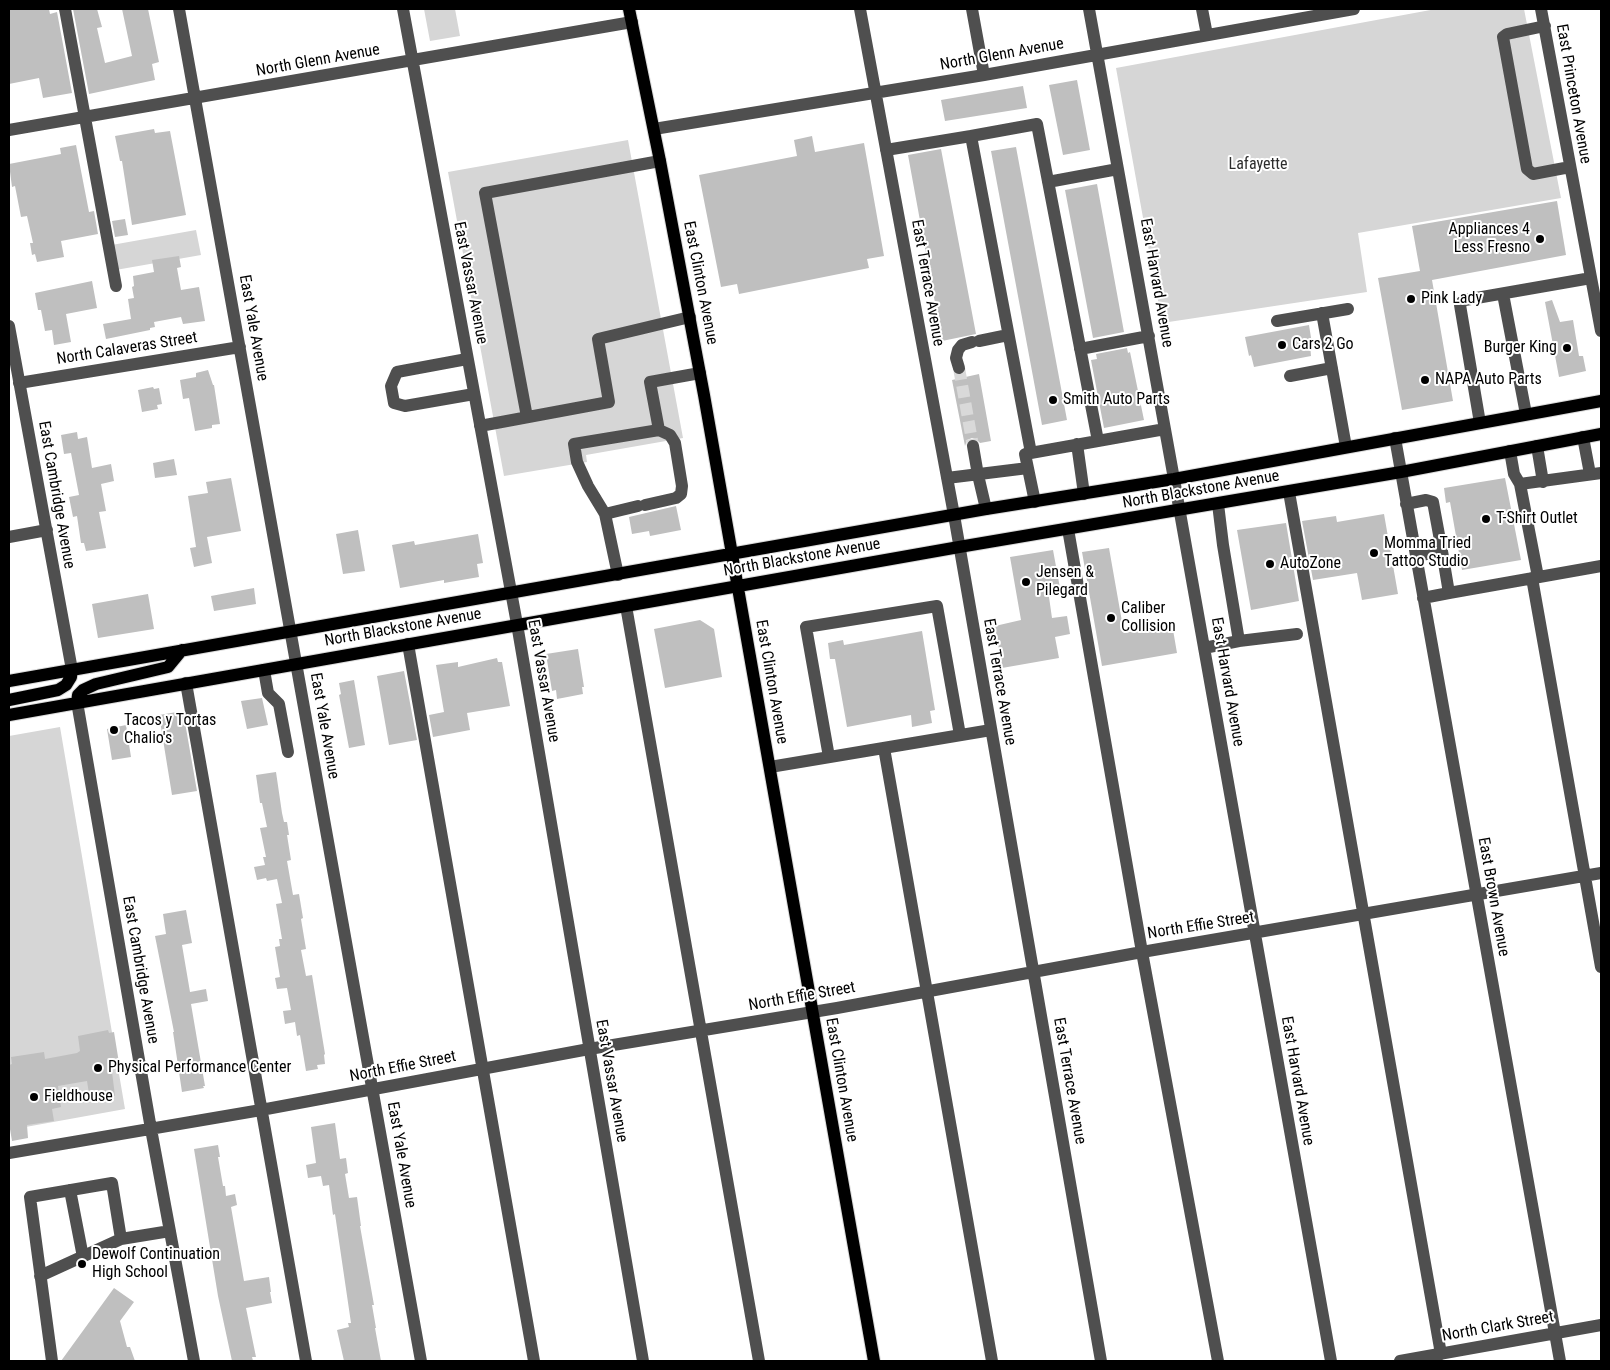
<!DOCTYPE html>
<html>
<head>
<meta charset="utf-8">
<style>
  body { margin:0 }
  #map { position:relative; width:1610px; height:1370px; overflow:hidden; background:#fff; font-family:"Roboto Condensed",sans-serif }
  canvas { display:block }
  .frame { position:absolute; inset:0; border:10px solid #000; pointer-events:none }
</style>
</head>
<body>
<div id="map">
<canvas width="1610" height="1370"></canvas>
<div class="frame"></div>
</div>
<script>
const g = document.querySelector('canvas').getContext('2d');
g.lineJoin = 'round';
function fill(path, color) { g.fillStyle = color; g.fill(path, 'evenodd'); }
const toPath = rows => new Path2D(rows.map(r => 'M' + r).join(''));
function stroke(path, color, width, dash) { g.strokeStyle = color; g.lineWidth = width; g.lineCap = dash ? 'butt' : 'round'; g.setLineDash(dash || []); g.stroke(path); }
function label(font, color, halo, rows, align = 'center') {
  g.font = font + ' "Roboto Condensed",sans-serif'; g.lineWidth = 4; g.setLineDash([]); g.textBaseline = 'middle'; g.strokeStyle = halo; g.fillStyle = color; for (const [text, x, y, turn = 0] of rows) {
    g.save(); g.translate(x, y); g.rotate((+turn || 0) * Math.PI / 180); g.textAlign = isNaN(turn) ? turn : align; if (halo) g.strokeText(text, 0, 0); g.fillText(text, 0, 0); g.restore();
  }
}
fill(toPath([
  [424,9,455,9,460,36,430,41],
  [1436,9,1524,9,1561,198,1358,233,1367,292,1162,323,1116,68],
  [628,140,683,438,586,455,587,462,504,476,448,172],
  [196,230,201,255,110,271,106,246],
  [60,727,125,1109,9,1130,9,736]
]), '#d6d6d6');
fill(toPath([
  [9,9,49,9,50,14,57,12,72,93,43,98,39,78,9,84],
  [73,9,97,9,102,27,97,28,105,63,132,56,122,9,148,9,159,62,152,64,155,80,89,94],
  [1077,80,1090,150,1063,155,1049,85],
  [1023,86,1027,108,945,121,941,100],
  [154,129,155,133,170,131,186,215,132,225,122,161,120,161,115,136],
  [812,136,815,152,864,143,884,256,867,259,869,268,739,294,737,284,721,287,699,175,797,156,794,140],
  [76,145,89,212,94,211,98,234,61,241,64,257,37,262,35,254,32,255,30,243,33,243,27,216,21,217,15,186,12,187,9,164,61,154,60,148],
  [1016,147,1067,420,1042,425,991,151],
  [941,149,976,334,942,341,908,155],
  [1097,184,1124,332,1093,338,1065,190],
  [1557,201,1566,255,1432,280,1453,401,1402,410,1378,278,1420,271,1412,226],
  [125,219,128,235,115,237,112,221],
  [179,256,181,267,177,268,181,290,199,287,205,321,183,324,181,317,154,322,155,327,150,328,150,330,106,339,103,324,131,319,128,299,134,298,132,287,134,286,133,276,154,272,152,260],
  [92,281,97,308,66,314,71,342,54,345,52,330,45,331,41,310,38,310,35,293],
  [1552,300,1560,322,1573,320,1579,356,1583,356,1586,371,1559,377,1545,302],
  [1309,325,1312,344,1310,344,1311,356,1254,367,1251,355,1249,356,1245,337],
  [1127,348,1128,353,1130,352,1144,420,1104,428,1091,360,1097,359,1096,354],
  [208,370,213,385,214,385,220,424,212,425,212,428,195,431,189,398,183,399,180,380,196,377,196,373],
  [979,374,991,441,980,443,976,439,972,438,967,440,965,446,952,380],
  [153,387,154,389,159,388,162,404,157,405,158,409,142,412,138,390],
  [77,432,78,439,87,437,92,468,111,464,114,481,101,484,106,511,99,512,106,548,86,551,84,543,81,543,77,516,73,517,69,497,79,495,71,453,64,454,61,435],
  [174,459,177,475,155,478,153,463],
  [231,478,241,531,207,537,212,563,194,567,190,548,196,547,188,496,208,493,206,482],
  [1505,478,1521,560,1462,570,1450,502,1446,503,1444,488],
  [676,506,681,530,650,536,649,531,632,534,629,517],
  [1384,514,1398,594,1362,600,1357,573,1313,580,1302,521,1336,516,1337,522],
  [1286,523,1299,601,1251,610,1237,530],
  [358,530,365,571,343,574,336,534],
  [478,534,483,563,477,564,479,577,444,583,444,580,400,588,392,545,414,541,415,545],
  [1109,548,1124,633,1172,624,1177,653,1102,666,1082,552],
  [1053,550,1060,588,1048,590,1052,618,1067,616,1070,634,1055,637,1059,658,1002,668,995,626,1021,620,1010,557],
  [254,588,256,604,214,611,211,596],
  [148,594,154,629,98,638,92,604],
  [700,620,714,629,722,677,665,688,654,629],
  [922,631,935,710,930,711,932,723,912,727,911,715,847,727,835,659,830,659,828,643,843,640,844,645],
  [578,649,584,687,582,687,583,694,557,699,556,690,552,691,546,654],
  [497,658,498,662,502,662,510,706,467,713,470,730,433,737,429,715,444,712,436,665,458,662,458,667],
  [404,671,417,740,389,745,377,676],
  [354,680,365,745,349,748,339,695,341,694,339,683],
  [262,698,268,725,247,729,241,701],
  [183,711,197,791,172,795,159,715],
  [126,725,131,757,112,760,107,729],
  [276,772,282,813,284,822,287,822,289,835,287,835,291,860,287,861,293,895,299,894,303,918,301,919,306,949,301,950,306,976,312,975,325,1054,324,1055,325,1064,317,1065,318,1069,306,1071,300,1035,297,1036,295,1022,285,1024,283,1011,291,1010,287,988,277,989,275,978,280,977,275,947,280,946,279,939,282,939,276,904,282,903,277,879,267,881,266,878,257,880,254,867,265,865,263,857,266,857,260,828,267,827,262,803,260,803,256,775],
  [186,910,192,943,182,945,190,992,206,989,208,1001,191,1004,205,1086,203,1086,204,1088,182,1092,173,1032,174,1032,155,936,166,934,163,914],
  [108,1030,109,1033,114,1032,119,1063,111,1064,115,1096,90,1100,87,1081,58,1086,61,1107,52,1109,54,1121,27,1125,28,1138,12,1141,9,1123,9,1065,12,1064,11,1057,44,1052,45,1059,77,1053,80,1051,78,1036],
  [335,1123,340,1159,346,1158,348,1173,345,1174,349,1198,357,1197,361,1226,360,1226,374,1305,372,1305,376,1328,375,1328,381,1361,344,1361,337,1330,349,1327,348,1323,351,1323,335,1214,333,1215,329,1185,323,1186,321,1176,308,1178,306,1165,316,1163,311,1127],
  [218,1145,220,1157,218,1157,223,1186,225,1186,226,1196,235,1194,237,1205,231,1207,244,1281,269,1277,271,1292,270,1292,272,1303,246,1308,256,1357,252,1357,253,1361,232,1361,218,1296,194,1149],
  [114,1288,134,1302,120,1321,127,1347,130,1347,135,1361,61,1361]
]), '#bfbfbf');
stroke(toPath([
  [959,368,973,446]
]), '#d9d9d9', 12, [12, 6]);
const major = toPath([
  [629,9,660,161,704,395,874,1361],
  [9,681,986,509,1174,479,1601,401],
  [9,700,58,690,66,685,71,677,72,670],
  [77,702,78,695,83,690,96,684,168,667,182,650],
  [9,715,959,547,1401,472,1601,434]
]);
stroke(major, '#dbdbdb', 14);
stroke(toPath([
  [65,9,116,286],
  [179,9,421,1361],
  [403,9,517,624,643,1361],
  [860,9,954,515,1101,1361],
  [972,9,984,75],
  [1089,9,1174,479,1331,1361],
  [1202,9,1207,35],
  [1541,9,1601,331],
  [1545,26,1507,34,1503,37,1527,169,1533,174,1570,167],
  [654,129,984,75,1354,9],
  [9,130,632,22],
  [886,150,971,136],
  [1048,182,1118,169],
  [1503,294,1526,414],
  [1322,313,1346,447],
  [1277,321,1348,309],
  [9,326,72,670],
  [979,341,1008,335],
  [1080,349,1149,336],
  [467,359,397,372,391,386,394,403,405,406,474,394],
  [959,368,956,358,958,350,962,345,972,342],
  [1290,376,1332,368],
  [19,383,240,347],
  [527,417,485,193,660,161],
  [1480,423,1460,305,1462,302,1465,300,1591,278],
  [480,426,609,402,598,339,690,317],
  [1583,437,1590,474],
  [1395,438,1560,1361],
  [1077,444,1084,494],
  [973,446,978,475,986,509],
  [1537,446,1543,482],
  [1510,451,1514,474,1520,484,1538,577],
  [1031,453,971,136,1037,124,1098,441],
  [947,478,1028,468],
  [1520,484,1601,473],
  [1289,492,1441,1354],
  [1035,502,1025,454,1165,429],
  [1218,504,1223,545,1239,641],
  [1406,504,1426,500,1433,502,1442,551,1449,593,1423,598],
  [645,505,676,498,681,494,682,486,675,443,670,435,659,430],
  [605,514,638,506],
  [1068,529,1142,952,1218,1361],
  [9,537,47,530],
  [1416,556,1442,551],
  [618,575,605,514,588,486,577,462,574,444,659,430,650,382,700,373],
  [1532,578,1601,967],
  [1449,593,1601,566],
  [626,606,759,1361],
  [408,644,534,1361],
  [1204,648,1239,641,1297,634],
  [264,670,268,693,279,704,288,752],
  [186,683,306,1361],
  [77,702,151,1129,194,1361],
  [884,748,992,1361],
  [829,757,806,627,937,606,960,735],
  [770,767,991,730],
  [9,1153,261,1110,589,1049,837,1008,1142,952,1601,873],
  [70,1190,83,1257],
  [40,1276,121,1239],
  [52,1361,30,1197,112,1183,121,1239,170,1231],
  [1400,1361,1601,1325]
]), '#4f4f4f', 12);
stroke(major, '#000', 12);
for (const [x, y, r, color] of [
  [1540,239,5,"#000"],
  [1411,299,5,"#000"],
  [1282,345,5,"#000"],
  [1567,348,5,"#000"],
  [1425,380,5,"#000"],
  [1053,400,5,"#000"],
  [1486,519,5,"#000"],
  [1374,553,5,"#000"],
  [1270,564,5,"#000"],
  [1026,582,5,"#000"],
  [1111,618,5,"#000"],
  [114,730,5,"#000"],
  [98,1068,5,"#000"],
  [34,1097,5,"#000"],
  [82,1264,5,"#000"]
]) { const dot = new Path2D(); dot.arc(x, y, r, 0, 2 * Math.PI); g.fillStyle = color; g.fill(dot); stroke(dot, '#fff', 2); }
label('16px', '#000', '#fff', [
  ["North Glenn Avenue",1002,55,-10],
  ["North Glenn Avenue",318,61,-10],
  ["East Princeton Avenue",1573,94,80],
  ["East Vassar Avenue",470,283,79],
  ["East Clinton Avenue",700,283,79],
  ["East Terrace Avenue",927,283,80],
  ["East Harvard Avenue",1156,283,80],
  ["East Yale Avenue",253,328,80],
  ["North Calaveras Street",127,349,-9],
  ["North Blackstone Avenue",1201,490,-10],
  ["East Cambridge Avenue",56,495,80],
  ["North Blackstone Avenue",802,558,-10],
  ["North Blackstone Avenue",403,628,-10],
  ["East Vassar Avenue",543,681,80],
  ["East Clinton Avenue",771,682,80],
  ["East Terrace Avenue",999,682,80],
  ["East Harvard Avenue",1227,682,80],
  ["East Yale Avenue",324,726,80],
  ["East Brown Avenue",1493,897,80],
  ["North Effie Street",1201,926,-9],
  ["East Cambridge Avenue",140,970,80],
  ["North Effie Street",802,997,-10],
  ["North Effie Street",403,1067,-11],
  ["East Clinton Avenue",841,1080,80],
  ["East Vassar Avenue",611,1081,80],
  ["East Terrace Avenue",1069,1081,80],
  ["East Harvard Avenue",1297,1081,80],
  ["East Yale Avenue",401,1155,80],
  ["North Clark Street",1498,1327,-10]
]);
label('16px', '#2d2d2d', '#fff', [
  ["Lafayette",1258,165]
]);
label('16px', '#000', '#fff', [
  ["Appliances 4",1530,230,"right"],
  ["Less Fresno",1530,248,"right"],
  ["Pink Lady",1421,299],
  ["Cars 2 Go",1292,345],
  ["Burger King",1557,348,"right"],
  ["NAPA Auto Parts",1435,380],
  ["Smith Auto Parts",1063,400],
  ["T-Shirt Outlet",1496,519],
  ["Momma Tried",1384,544],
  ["Tattoo Studio",1384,562],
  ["AutoZone",1280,564],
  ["Jensen &",1036,573],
  ["Pilegard",1036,591],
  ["Caliber",1121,609],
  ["Collision",1121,627],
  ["Tacos y Tortas",124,721],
  ["Chalio's",124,739],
  ["Physical Performance Center",108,1068],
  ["Fieldhouse",44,1097],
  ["Dewolf Continuation",92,1255],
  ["High School",92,1273]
], 'left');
</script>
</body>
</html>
